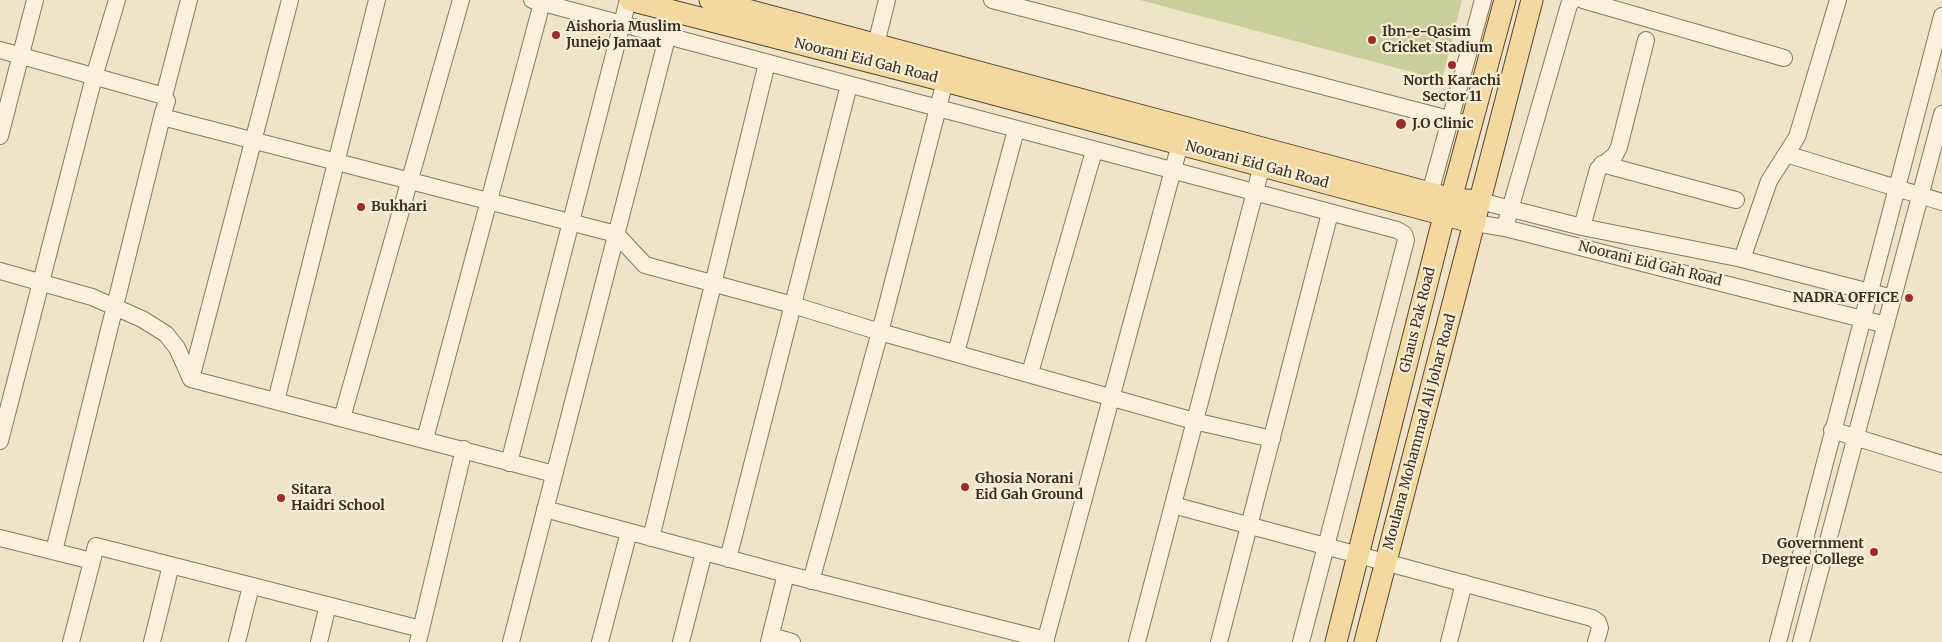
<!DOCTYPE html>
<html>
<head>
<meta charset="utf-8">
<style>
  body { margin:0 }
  canvas { display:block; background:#f0e4c8 }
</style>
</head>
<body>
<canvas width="1942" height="642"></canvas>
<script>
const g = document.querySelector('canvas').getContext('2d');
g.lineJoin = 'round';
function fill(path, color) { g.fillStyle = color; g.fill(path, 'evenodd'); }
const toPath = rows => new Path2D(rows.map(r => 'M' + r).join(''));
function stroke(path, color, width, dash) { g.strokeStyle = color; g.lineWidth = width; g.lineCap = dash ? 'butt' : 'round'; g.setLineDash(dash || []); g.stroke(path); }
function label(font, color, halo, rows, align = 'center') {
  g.font = font + ' Merriweather,serif'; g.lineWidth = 4.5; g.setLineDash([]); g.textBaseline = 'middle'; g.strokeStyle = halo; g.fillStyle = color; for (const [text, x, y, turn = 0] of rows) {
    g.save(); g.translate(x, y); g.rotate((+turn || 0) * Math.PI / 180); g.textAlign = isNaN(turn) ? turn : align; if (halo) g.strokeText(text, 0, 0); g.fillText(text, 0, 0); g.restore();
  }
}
fill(toPath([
  [1140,0,1462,0,1442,80]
]), '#c9cf9b');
const minor = toPath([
  [532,0,1397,230,1404,234,1406,240,1301,642],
  [992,0,1472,125],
  [1583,0,1784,58],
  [876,44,887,0],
  [0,50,164,96,167,101,163,113,166,118,616,234,645,265,793,305,880,332,1194,421,1272,439],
  [164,96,189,0],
  [0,136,35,0],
  [1786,154,1942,202],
  [1602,164,1736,200],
  [1430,193,1483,0],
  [1480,201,1582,227,1742,259,1893,298],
  [1507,220,1569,5,1573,0],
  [1475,223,1505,228,1886,325],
  [1582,227,1598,169,1615,155,1619,147,1646,40],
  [1742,259,1769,181,1797,137,1838,0],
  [0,271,92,297,142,319,166,334,177,348,191,379,554,474],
  [956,353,1016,130],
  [1030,373,1094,151],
  [191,379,290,0],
  [276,401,377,0],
  [342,418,461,0],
  [1832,430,1942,464],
  [425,439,542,3],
  [0,441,94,77,117,0],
  [509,463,628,0],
  [1173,505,1592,618,1598,622,1600,628,1596,642],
  [545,509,786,574,1046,640],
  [0,538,92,561],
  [651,538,767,63],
  [54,551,163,113],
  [728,559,849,85],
  [811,581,880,332,945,81],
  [771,636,792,642],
  [71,642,96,546,421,629],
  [152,642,171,565],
  [237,642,251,586],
  [319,642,328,605],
  [418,642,464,449],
  [511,642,674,11],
  [600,642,629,532],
  [681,642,704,552],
  [769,642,786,574],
  [1045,642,1180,144],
  [1137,642,1262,165],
  [1219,642,1330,213],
  [1449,642,1464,583],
  [1778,642,1942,16],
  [1801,642,1942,114]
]);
const major = toPath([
  [630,0,945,81,1475,223],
  [710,0,1430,193,1451,199,1480,201],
  [1336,642,1444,216,1451,199,1505,0],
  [1365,642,1532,0]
]);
stroke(minor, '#8d765c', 18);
stroke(major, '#5b4430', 23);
stroke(minor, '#faf1dc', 16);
stroke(major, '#f3d9a0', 21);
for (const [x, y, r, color] of [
  [556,35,5,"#9e2a2b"],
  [1372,40,5,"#9e2a2b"],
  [1452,65,5,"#9e2a2b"],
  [1401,124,6,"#9e2a2b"],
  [361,207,5,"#9e2a2b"],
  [1909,298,5,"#9e2a2b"],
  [965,487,5,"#9e2a2b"],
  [281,498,5,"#9e2a2b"],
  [1874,552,5,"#9e2a2b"]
]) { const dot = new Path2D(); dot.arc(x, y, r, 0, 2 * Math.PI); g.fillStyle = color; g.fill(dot); stroke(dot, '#f7eed8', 2); }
label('bold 14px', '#3d2e20', '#f7eed8', [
  ["Aishoria Muslim",566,27],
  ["Junejo Jamaat",566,43],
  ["Ibn-e-Qasim",1382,32],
  ["Cricket Stadium",1382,48],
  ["North Karachi",1452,81,"center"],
  ["Sector 11",1452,97,"center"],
  ["J.O Clinic",1412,124],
  ["Bukhari",371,207],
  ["NADRA OFFICE",1899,298,"right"],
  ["Ghosia Norani",975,479],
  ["Eid Gah Ground",975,495],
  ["Sitara",291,490],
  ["Haidri School",291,506],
  ["Government",1864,544,"right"],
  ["Degree College",1864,560,"right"]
], 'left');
label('14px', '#3d2e20', '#f7eed8', [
  ["Noorani Eid Gah Road",866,61,14],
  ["Noorani Eid Gah Road",1257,165,15],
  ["Noorani Eid Gah Road",1650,264,14],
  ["Ghaus Pak Road",1418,320,-76],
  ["Moulana Mohammad Ali Johar Road",1420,432,-75]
]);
</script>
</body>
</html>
